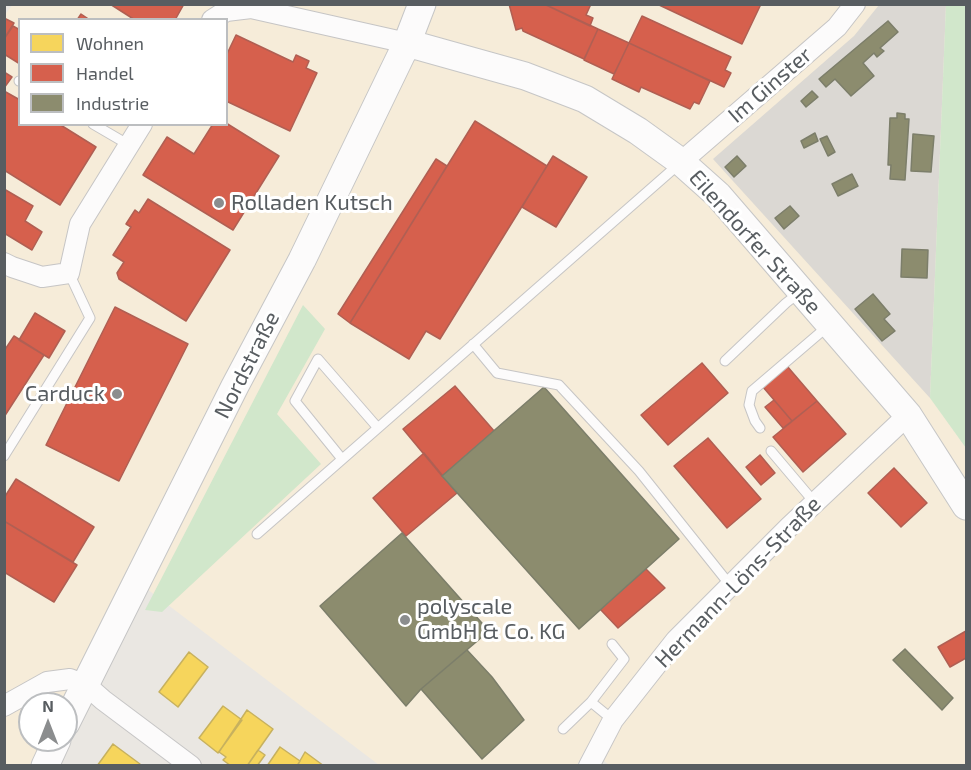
<!DOCTYPE html>
<html>
<head>
<meta charset="utf-8">
<style>
  body { margin:0 }
  #map { position:relative; width:971px; height:770px; overflow:hidden; background:#eae7e2; font-family:"Exo 2",sans-serif }
  canvas { display:block }
  .frame { position:absolute; inset:0; border:6px solid #585d61; pointer-events:none }
  .legend { position:absolute; left:18px; top:18px; width:210px; height:108px; box-sizing:border-box; background:#fff; border:2px solid #bcbec0; margin:0; padding:8px 10px; list-style:none; font-size:18px; color:#585d61 }
  .legend li { display:flex; align-items:center; gap:12px; height:30px }
  .legend b { width:30px; border:2px solid #bcbec0 }
  .north { position:absolute; left:18px; top:692px; width:60px; height:60px; box-sizing:border-box; background:#fff; border:2px solid #bcbec0; border-radius:50%; rotate:0deg; font-size:16px; font-weight:700; line-height:24px; text-align:center; color:#585d61 }
  .north::after { content:''; display:block; margin:auto; width:21px; height:27px; background:#8b8d8e; clip-path:polygon(50% 0,100% 100%,50% 72%,0 100%) }
</style>
</head>
<body>
<div id="map">
<canvas width="971" height="770"></canvas>
<div class="frame"></div>
<ul class="legend">
<li><b style="height:16px;background:#f6d55c"></b>Wohnen</li>
<li><b style="height:16px;background:#d6604d"></b>Handel</li>
<li><b style="height:16px;background:#8c8c6e"></b>Industrie</li>
</ul>
<div class="north">N</div>
</div>
<script>
const g = document.querySelector('canvas').getContext('2d');
g.lineJoin = 'round';
function fill(path, color) { g.fillStyle = color; g.fill(path, 'evenodd'); }
const toPath = rows => new Path2D(rows.map(r => 'M' + r).join(''));
function stroke(path, color, width, dash) { g.strokeStyle = color; g.lineWidth = width; g.lineCap = dash ? 'butt' : 'round'; g.setLineDash(dash || []); g.stroke(path); }
function label(font, color, halo, rows, align = 'center') {
  g.font = font + ' "Exo 2",sans-serif'; g.lineWidth = 6; g.setLineDash([]); g.textBaseline = 'middle'; g.strokeStyle = halo; g.fillStyle = color; for (const [text, x, y, turn = 0] of rows) {
    g.save(); g.translate(x, y); g.rotate((+turn || 0) * Math.PI / 180); g.textAlign = isNaN(turn) ? turn : align; if (halo) g.strokeText(text, 0, 0); g.fillText(text, 0, 0); g.restore();
  }
}
fill(toPath([
  [13,4,946,5,930,397,966,448,966,765,610,766,587,746,577,765,379,765,147,589,63,704,30,704,30,740,45,740,32,765,5,765,4,16],
  [20,20,226,20,226,124,20,124]
]), '#f6ecd9');
fill(toPath([
  [879,5,946,5,930,398,713,159,854,36]
]), '#dbd8d3');
fill(toPath([
  [946,5,966,5,966,448,930,398],
  [303,305,325,329,277,414,321,464,162,612,145,610]
]), '#d1e7cb');
const homes = toPath([
  [189,652,208,667,178,707,159,692,189,652],
  [223,706,242,720,218,753,199,738,223,706],
  [247,710,273,729,247,766,231,766,223,760,226,757,219,752,247,710],
  [113,744,140,764,139,766,97,766,113,744],
  [280,747,300,761,297,766,267,766,280,747],
  [258,750,265,755,257,766,247,766,258,750],
  [305,752,324,766,297,766,305,752]
]);
fill(homes, '#f6d55c');
stroke(homes, '#c7b15e', 1.5);
const shops = toPath([
  [110,4,184,4,175,20,135,20,110,4],
  [509,4,544,4,598,29,584,59,523,31,522,28,516,30,509,4],
  [544,4,591,4,586,15,593,18,590,26,544,4],
  [657,4,761,4,742,44,657,4],
  [81,14,90,20,77,20,81,14],
  [642,16,731,57,725,70,731,73,724,87,629,43,642,16],
  [4,18,14,23,4,39,4,18],
  [13,26,20,30,20,64,4,54,4,39,13,26],
  [598,29,629,43,614,74,584,60,598,29],
  [236,35,293,62,296,55,309,61,306,68,317,73,290,131,226,101,226,56,236,35],
  [629,43,710,81,699,104,694,102,690,109,641,87,639,92,612,79,629,43],
  [4,72,12,77,4,88,4,72],
  [4,91,20,100,20,124,59,124,96,147,60,205,4,170,4,91],
  [475,121,547,166,440,339,426,331,409,359,350,323,475,121],
  [226,123,279,156,233,230,143,175,167,137,194,154,213,124,226,123],
  [553,156,587,177,556,227,522,207,553,156],
  [436,159,447,166,350,323,338,314,436,159],
  [4,189,33,206,25,221,42,232,32,250,4,233,4,189],
  [148,199,230,250,186,321,119,279,117,273,124,262,113,255,131,227,126,224,135,210,139,213,148,199],
  [115,307,188,344,119,481,46,445,115,307],
  [35,313,65,331,49,358,19,340,35,313],
  [14,336,44,355,4,417,4,351,14,336],
  [702,363,728,393,668,445,641,415,702,363],
  [787,366,817,401,792,421,763,387,787,366],
  [455,386,495,432,442,476,403,429,455,386],
  [774,400,792,421,783,428,765,407,774,400],
  [817,401,846,434,803,472,773,437,817,401],
  [708,438,761,499,727,528,674,466,708,438],
  [424,453,457,493,406,536,373,498,424,453],
  [760,455,775,473,761,485,746,467,760,455],
  [894,468,927,503,901,527,868,493,894,468],
  [16,479,94,527,73,562,4,521,4,498,16,479],
  [4,521,77,565,54,602,4,572,4,521],
  [646,569,665,588,618,628,600,609,646,569],
  [966,631,966,658,950,667,938,647,966,631]
]);
fill(shops, '#d6604d');
stroke(shops, '#b05f53', 1.5);
const industry = toPath([
  [888,21,898,32,880,48,884,51,877,57,874,53,863,63,874,76,851,96,835,79,826,87,819,79,888,21],
  [812,91,818,97,806,107,801,101,812,91],
  [897,113,905,114,905,119,909,119,905,180,890,179,891,165,888,165,890,118,897,118,897,113],
  [815,133,818,141,804,148,801,141,815,133],
  [913,134,934,136,931,172,911,171,913,134],
  [827,136,835,152,828,156,820,139,827,136],
  [737,156,746,166,734,177,725,167,737,156],
  [852,174,858,186,838,196,832,184,852,174],
  [790,206,799,216,784,229,775,218,790,206],
  [902,249,928,250,927,278,901,277,902,249],
  [873,294,890,314,884,319,895,331,882,341,855,309,873,294],
  [544,387,679,539,579,629,442,476,544,387],
  [402,533,489,631,421,689,406,706,320,606,402,533],
  [905,649,953,698,942,710,893,660,905,649],
  [467,650,492,677,524,720,482,759,421,689,467,650]
]);
fill(industry, '#8c8c6e');
stroke(industry, '#7c7e6a', 1.5);
const lane = toPath([
  [19,81,20,81],
  [93,124,129,145],
  [473,344,497,373,559,385,639,471,730,585],
  [725,361,786,303,799,293],
  [760,428,755,421,749,405,752,391,828,326],
  [771,451,815,503],
  [4,456,90,318,69,273],
  [342,459,295,401,318,359,378,428],
  [257,534,679,164],
  [591,702,624,659,612,644],
  [563,729,591,702,613,720]
]);
const street = toPath([
  [212,20,226,11,251,8,407,43],
  [681,162,837,27,855,4],
  [4,263,12,267,42,277,69,273,80,224,142,124],
  [4,706,47,682,70,679,86,685,103,700,191,766],
  [589,766,613,720,676,640,789,527,908,415]
]);
const secondary = toPath([
  [407,43,525,76,585,99,638,131,681,162,718,195,908,415,966,506],
  [66,723,235,386,302,260,407,43,422,4],
  [45,766,57,740]
]);
stroke(lane, '#c6c5c5', 11);
stroke(street, '#c6c5c5', 22);
stroke(secondary, '#c6c6c6', 29);
stroke(lane, '#fcfbfb', 9);
stroke(street, '#fcfbfb', 20);
stroke(secondary, '#fcfbfb', 27);
for (const [x, y, r, color] of [
  [219,203,6,"#8b8d8e"],
  [117,394,6,"#8b8d8e"],
  [405,620,6,"#8b8d8e"]
]) { const dot = new Path2D(); dot.arc(x, y, r, 0, 2 * Math.PI); g.fillStyle = color; g.fill(dot); stroke(dot, '#fff', 2); }
label('22px', '#585d61', '#fff', [
  ["Im Ginster",770,85,-41],
  ["Eilendorfer Straße",755,242,48],
  ["Nordstraße",247,365,-63],
  ["Hermann-Löns-Straße",738,582,-46]
]);
label('22px', '#585d61', '#fff', [
  ["Rolladen Kutsch",231,203],
  ["Carduck",105,394,"right"],
  ["polyscale",417,607],
  ["GmbH & Co. KG",417,632]
], 'left');
</script>
</body>
</html>
